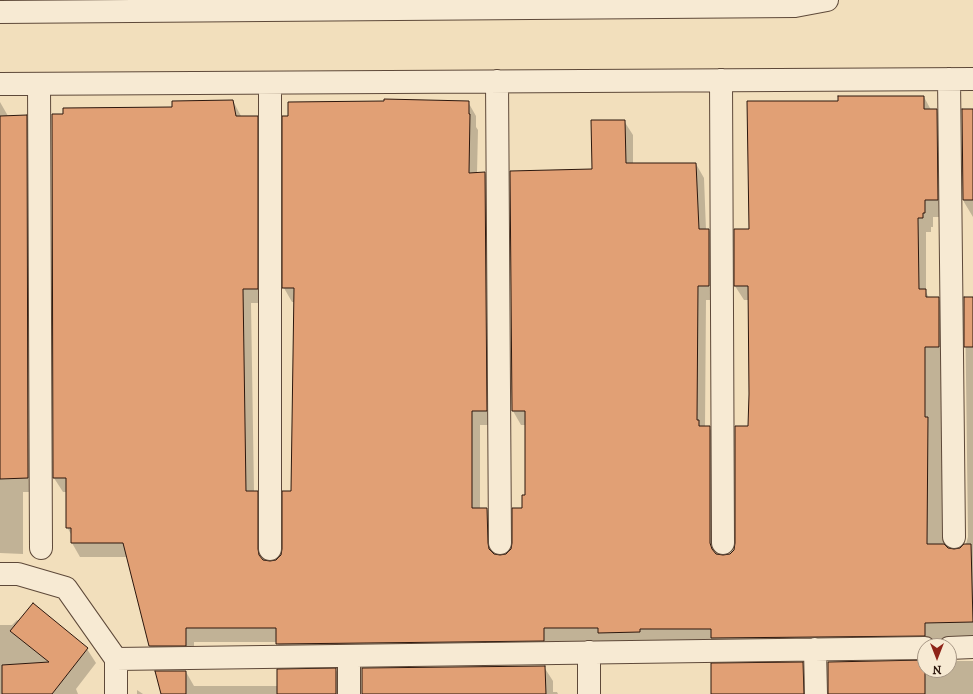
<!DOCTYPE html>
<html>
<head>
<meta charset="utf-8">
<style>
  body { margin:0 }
  #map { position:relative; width:973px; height:694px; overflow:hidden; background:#f2dfbc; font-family:"IM FELL DW Pica",serif }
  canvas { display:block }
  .north { position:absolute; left:917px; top:638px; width:40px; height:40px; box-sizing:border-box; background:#f7ead3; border:1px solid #a69684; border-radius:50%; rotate:180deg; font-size:11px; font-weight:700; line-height:16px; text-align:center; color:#2c170d }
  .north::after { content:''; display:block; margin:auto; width:14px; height:18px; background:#8f2418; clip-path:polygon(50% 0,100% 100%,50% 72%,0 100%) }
</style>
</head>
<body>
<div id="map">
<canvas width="973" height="694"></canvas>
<div class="north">N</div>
</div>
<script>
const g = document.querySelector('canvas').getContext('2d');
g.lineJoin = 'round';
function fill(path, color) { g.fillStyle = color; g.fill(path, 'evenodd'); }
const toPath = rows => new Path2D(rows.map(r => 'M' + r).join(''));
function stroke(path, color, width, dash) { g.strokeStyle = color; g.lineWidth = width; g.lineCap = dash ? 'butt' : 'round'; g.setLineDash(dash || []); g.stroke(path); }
fill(toPath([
  [924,97,931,110,936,110,945,124,946,217,933,217,933,227,931,227,931,232,926,232,926,292,929,298,938,298,947,312,949,549,961,549,966,544,968,537,965,298,973,298,973,649,949,646,925,646,286,659,277,642,194,642,194,660,158,660,150,646,127,557,80,557,72,543,72,536,67,527,67,492,63,492,54,478,173,108,233,101,241,116,257,117,265,131,265,303,251,303,254,492,257,492,265,506,265,561,270,562,277,560,282,555,292,492,295,302,292,302,284,288,468,102,476,116,476,127,478,130,477,173,485,173,493,188,494,425,480,425,480,509,487,509,495,523,495,555,506,555,512,550,526,496,526,425,521,425,513,411,593,170,624,121,633,135,633,164,696,164,704,178,706,230,709,230,717,244,717,300,706,300,705,427,709,427,718,442,718,555,729,555,735,550,749,427,750,394,750,300,744,300,735,286,750,230,839,102],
  [0,102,8,116,26,116,34,130,36,492,23,492,23,554,0,553],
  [963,110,973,110,973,217,964,202],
  [33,604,87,649,96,663,76,689,78,694,0,694,0,625,12,625,17,620,19,621],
  [949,661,973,661,973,694,829,694,925,662,925,670,949,670],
  [802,663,811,678,811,694,712,694],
  [544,667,553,681,553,692,557,692,558,694,362,694],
  [336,670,344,684,344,694,162,694,186,672,194,686,278,686],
  [137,690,143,694,137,694]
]), '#0003');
const building = toPath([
  [838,96,924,96,924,109,937,109,938,200,925,200,925,213,923,213,923,218,918,218,919,289,926,289,926,297,939,297,939,347,925,347,925,417,928,417,927,544,944,544,948,548,954,549,960,548,964,544,971,544,973,622,925,623,925,636,711,638,711,629,640,629,640,632,598,633,598,628,544,628,544,641,276,644,276,628,186,628,186,646,149,646,123,543,71,543,71,528,66,528,66,478,53,478,52,114,63,114,63,108,172,107,172,101,233,100,236,116,258,116,258,289,243,289,246,491,258,491,258,549,259,555,263,560,270,561,276,560,281,555,282,549,282,491,291,491,294,288,282,288,282,116,288,116,288,102,384,101,384,99,469,101,469,114,470,114,469,173,485,172,487,411,472,411,472,508,487,508,488,543,489,549,494,554,500,555,506,554,511,549,512,543,512,508,522,508,522,495,525,495,525,411,512,411,510,171,592,169,591,120,625,120,626,163,696,163,699,229,709,229,709,286,698,286,697,420,699,420,699,426,710,426,710,543,712,549,716,554,723,555,730,554,734,550,735,543,735,426,748,426,749,394,748,286,734,286,734,229,749,229,747,101,838,101,838,96],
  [962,109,973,109,973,200,963,200,962,109],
  [27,115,28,478,0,479,0,116,27,115],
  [964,297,973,297,973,347,964,347,964,297],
  [33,603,88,648,52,694,2,694,2,665,49,662,10,631,33,603],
  [925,660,925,694,828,694,828,662,925,660],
  [803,662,804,694,711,694,711,663,803,662],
  [545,666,546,694,362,694,362,668,545,666],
  [336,668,336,694,277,694,277,669,336,668],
  [155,671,186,671,186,694,161,694,155,671]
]);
fill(building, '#e1a075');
stroke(building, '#2c170d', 1);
const minor = toPath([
  [0,12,795,6,827,0],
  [949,79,954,537],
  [721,80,723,543],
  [497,81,500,543],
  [270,83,270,549],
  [0,84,973,79],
  [39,84,41,548],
  [0,574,18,574,66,588,116,659,116,694],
  [949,648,973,647],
  [815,649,816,694],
  [349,656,349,694],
  [116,659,925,648],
  [589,694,589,652]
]);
stroke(minor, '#5e4939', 24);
stroke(minor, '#f7ead3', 22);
</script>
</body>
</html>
